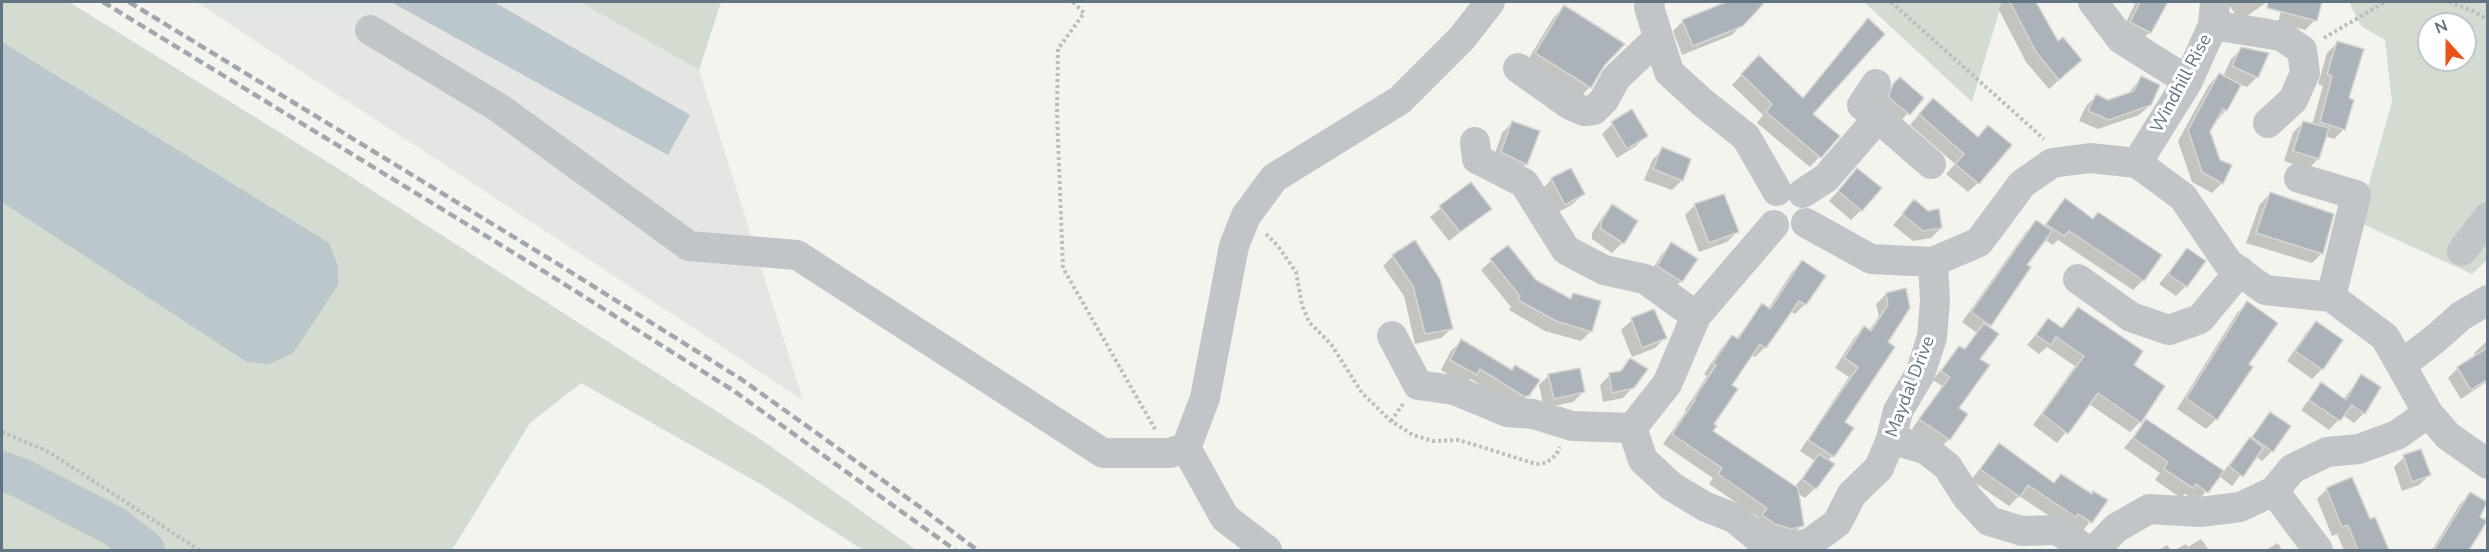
<!DOCTYPE html>
<html>
<head>
<meta charset="utf-8">
<style>
  body { margin:0 }
  #map { position:relative; width:2489px; height:552px; overflow:hidden; background:#f4f4ef; font-family:"Nunito Sans",sans-serif }
  canvas { display:block }
  .frame { position:absolute; inset:0; border:3px solid #627382; pointer-events:none }
  .north { position:absolute; left:2417px; top:12px; width:60px; height:60px; box-sizing:border-box; background:#fff; border:2px solid #c0c7cd; border-radius:50%; rotate:339deg; font-size:16px; font-weight:700; line-height:24px; text-align:center; color:#627382 }
  .north::after { content:''; display:block; margin:auto; width:21px; height:27px; background:#eb5119; clip-path:polygon(50% 0,100% 100%,50% 72%,0 100%) }
</style>
</head>
<body>
<div id="map">
<canvas width="2489" height="552"></canvas>
<div class="frame"></div>
<div class="north">N</div>
</div>
<script>
const g = document.querySelector('canvas').getContext('2d');
g.lineJoin = 'round';
function fill(path, color) { g.fillStyle = color; g.fill(path, 'evenodd'); }
const toPath = rows => new Path2D(rows.map(r => 'M' + r).join(''));
function stroke(path, color, width, dash) { g.strokeStyle = color; g.lineWidth = width; g.lineCap = dash ? 'butt' : 'round'; g.setLineDash(dash || []); g.stroke(path); }
function label(font, color, halo, rows, align = 'center') {
  g.font = font + ' "Nunito Sans",sans-serif'; g.lineWidth = 6; g.setLineDash([]); g.textBaseline = 'middle'; g.strokeStyle = halo; g.fillStyle = color; for (const [text, x, y, turn = 0] of rows) {
    g.save(); g.translate(x, y); g.rotate((+turn || 0) * Math.PI / 180); g.textAlign = isNaN(turn) ? turn : align; if (halo) g.strokeText(text, 0, 0); g.fillText(text, 0, 0); g.restore();
  }
}
fill(toPath([
  [196,2,580,2,699,70,803,400]
]), '#e4e6e3');
fill(toPath([
  [2,2,69,2,334,166,763,441,916,550,863,550,762,485,581,383,530,423,452,550,2,550],
  [580,2,721,2,699,70],
  [1864,2,2002,2,1972,102],
  [2349,2,2487,2,2487,260,2472,274,2358,222,2392,102,2385,40,2361,26],
  [2429,24,2465,24,2465,60,2429,60]
]), '#d4dbd0');
fill(toPath([
  [391,2,494,2,690,115,668,155],
  [2,42,329,243,338,267,338,285,293,353,269,364,247,362,2,202]
]), '#bcc7cc');
fill(toPath([
  [1727,2,1763,2,1732,35,1682,55,1673,31,1683,21,1724,5],
  [2002,2,2034,2,2057,43,2070,70,2049,89,2026,62,1999,10],
  [2130,2,2161,2,2150,32,2140,42,2121,32,2135,4],
  [2227,2,2267,2,2240,21],
  [2283,2,2320,2,2315,20,2305,30,2278,23],
  [1564,7,1603,65,1590,87,1580,97,1526,63,1554,17],
  [1858,30,1811,114,1838,136,1810,167,1757,123,1763,115,1732,85,1749,67,1802,99],
  [2337,43,2348,99,2344,129,2334,139,2325,136,2318,159,2308,169,2284,161,2293,133,2303,122,2312,125,2323,86,2318,84,2327,53],
  [2242,49,2257,77,2247,87,2239,84,2226,110,2208,131,2222,183,2212,193,2192,182,2178,141,2209,85,2219,74,2223,77,2231,59],
  [2141,78,2150,105,2139,115,2098,129,2079,121,2086,106,2096,96,2108,101,2128,94],
  [1900,79,1922,98,1898,124,1879,107,1883,96],
  [1923,110,1977,138,1988,127,1978,183,1968,192,1946,174,1955,164,1910,125],
  [1632,111,1646,136,1636,146,1617,158,1602,134,1612,124],
  [1512,123,1526,164,1516,174,1492,162,1502,133],
  [1663,149,1682,180,1672,190,1644,180,1653,159],
  [1552,179,1583,194,1573,204,1555,214,1542,189],
  [1848,180,1861,210,1851,220,1829,201],
  [1470,184,1490,209,1449,241,1430,217],
  [2270,194,2322,253,2312,263,2246,243,2260,204],
  [2065,200,2092,220,2098,214,2160,255,2143,280,2133,290,2058,240,2053,245,2044,239,2025,265,1987,327,1978,359,1956,408,1949,439,1940,448,1912,429,1942,386,1933,380,1951,357,1960,347,1964,350,1977,333,1962,322,2026,232,2036,222,2043,227],
  [1914,201,1941,228,1931,238,1913,241,1893,225],
  [1695,205,1737,232,1727,242,1699,252,1685,215],
  [1613,206,1636,222,1622,243,1612,253,1592,239,1592,233,1603,216],
  [1672,244,1681,281,1671,291,1648,276,1662,254],
  [1507,247,1535,282,1569,299,1573,295,1591,331,1581,341,1545,331,1509,310,1511,307,1481,270],
  [2187,250,2186,286,2176,296,2159,284],
  [1393,256,1452,328,1441,338,1415,344,1404,296,1383,266],
  [1802,262,1805,304,1795,314,1790,311,1765,347,1755,357,1751,354,1730,386,1711,431,1794,488,1815,461,1800,451,1849,377,1835,368,1854,338,1864,328,1869,331,1879,316,1876,304,1886,294,1905,290,1886,342,1843,423,1852,429,1828,461,1815,488,1805,498,1797,493,1802,525,1792,536,1754,525,1759,518,1709,484,1713,478,1663,444,1686,411,1685,410,1707,376,1704,374,1722,347,1732,337,1736,339,1763,305,1768,309,1792,272],
  [2247,303,2247,365,2216,419,2206,429,2177,409,2237,313],
  [2078,309,2132,365,2163,386,2140,422,2130,432,2089,404,2057,443,2033,425,2075,366,2047,347,2039,354,2027,345,2048,320,2061,329],
  [1653,310,1665,338,1655,348,1632,357,1621,330,1632,320],
  [2316,323,2322,369,2312,379,2287,361,2306,333],
  [2488,340,2488,381,2461,399,2448,378,2458,368,2476,357,2474,353],
  [1461,341,1528,395,1518,406,1513,405,1471,379,1466,384,1441,370,1451,351],
  [1631,360,1633,387,1623,398,1603,402,1600,385,1610,375,1618,373],
  [1549,375,1583,392,1573,402,1544,408,1539,385],
  [2361,376,2364,413,2354,423,2343,415,2329,430,2301,410,2321,384,2343,400],
  [2270,414,2272,451,2262,461,2255,456,2232,486,2219,476,2197,502,2185,494,2181,498,2155,480,2160,473,2124,448,2146,421,2223,472],
  [1999,445,2053,484,2061,475,2091,495,2106,501,2081,533,2065,526,2019,496,2009,506,1971,480],
  [2404,457,2429,475,2419,485,2402,491,2394,467],
  [2327,489,2369,521,2374,519,2387,550,2344,550,2337,534,2332,536,2317,499],
  [2470,494,2487,504,2478,518,2484,522,2467,550,2432,550,2460,504],
  [2201,539,2209,550,2175,550,2186,544,2188,547],
  [2278,543,2282,550,2265,550],
  [2167,545,2171,550,2159,550]
]), '#0003');
stroke(toPath([
  [2,471,21,478,114,526,145,550]
]), '#bcc7cc', 40);
const building = toPath([
  [1726,2,1765,2,1743,26,1693,46,1682,20,1726,2],
  [2010,2,2036,2,2058,41,2063,37,2082,60,2059,80,2036,52,2010,2],
  [2140,2,2168,2,2151,33,2130,22,2140,2],
  [2268,2,2322,2,2317,21,2267,8,2268,2],
  [1564,5,1625,44,1604,66,1591,88,1535,53,1564,5],
  [1868,18,1885,34,1813,114,1840,136,1821,158,1766,112,1772,104,1741,74,1759,55,1803,98,1868,18],
  [2337,41,2364,49,2349,98,2354,100,2345,130,2320,122,2332,76,2327,74,2337,41],
  [2241,47,2269,53,2258,78,2232,66,2241,47],
  [2219,73,2241,85,2227,111,2223,109,2210,131,2220,160,2232,165,2223,184,2202,172,2188,130,2219,73],
  [2141,76,2160,85,2151,105,2109,120,2088,111,2096,94,2108,100,2134,91,2141,76],
  [1900,77,1924,98,1910,115,1888,97,1893,84,1900,77],
  [1933,98,1978,137,1988,125,2012,145,1979,184,1955,164,1964,154,1919,114,1933,98],
  [1632,109,1648,136,1627,149,1611,122,1632,109],
  [1512,121,1540,131,1527,165,1501,152,1512,121],
  [2303,121,2329,128,2319,159,2293,151,2303,121],
  [1662,147,1691,159,1683,181,1653,169,1662,147],
  [1571,168,1585,194,1565,205,1551,178,1571,168],
  [1857,168,1882,188,1862,211,1838,191,1857,168],
  [1471,182,1492,209,1460,232,1439,206,1471,182],
  [2270,192,2334,214,2323,254,2256,233,2270,192],
  [1724,194,1739,232,1709,243,1694,204,1724,194],
  [2065,198,2093,219,2098,212,2162,255,2144,281,2069,231,2064,236,2046,224,2065,198],
  [1914,199,1928,211,1939,209,1942,228,1923,231,1902,214,1914,199],
  [1612,204,1638,221,1624,244,1601,229,1601,222,1612,204],
  [2036,220,2052,231,2027,265,2031,267,1991,326,1971,312,2036,220],
  [1415,240,1440,279,1453,329,1425,334,1413,286,1392,255,1415,240],
  [1671,242,1698,259,1682,282,1657,266,1671,242],
  [1508,245,1536,280,1571,299,1573,293,1601,301,1592,332,1556,321,1518,300,1520,296,1490,259,1508,245],
  [2187,248,2206,261,2187,287,2168,274,2187,248],
  [1802,260,1826,276,1806,305,1799,301,1766,348,1760,344,1732,385,1738,389,1714,424,1717,426,1713,431,1798,488,1804,526,1791,529,1775,524,1762,515,1767,508,1718,474,1722,468,1672,434,1695,400,1694,399,1716,365,1713,363,1732,335,1738,339,1762,303,1770,309,1802,260],
  [1906,288,1910,308,1888,342,1895,347,1845,422,1854,428,1834,457,1808,440,1858,367,1844,358,1864,326,1871,331,1888,305,1886,293,1906,288],
  [2247,301,2278,323,2249,364,2253,367,2217,420,2186,398,2247,301],
  [2078,307,2143,351,2134,365,2165,386,2141,423,2098,393,2068,434,2042,414,2084,356,2056,337,2051,345,2036,335,2048,318,2062,328,2078,307],
  [1654,309,1667,338,1642,348,1631,318,1654,309],
  [2316,321,2343,340,2323,370,2295,351,2316,321],
  [1984,323,1999,334,1980,359,1990,365,1959,408,1968,414,1950,440,1919,419,1950,377,1941,371,1959,346,1965,349,1984,323],
  [1461,339,1512,370,1515,365,1540,380,1529,396,1523,396,1480,369,1477,375,1450,360,1461,339],
  [2487,348,2487,380,2471,390,2457,367,2487,348],
  [1630,358,1648,369,1634,388,1612,393,1609,373,1621,371,1630,358],
  [1580,368,1585,392,1554,399,1548,374,1580,368],
  [2361,374,2381,387,2365,414,2352,405,2340,421,2309,400,2321,382,2346,400,2361,374],
  [2270,412,2291,426,2273,452,2252,437,2270,412],
  [2146,419,2224,471,2208,493,2196,484,2193,488,2164,469,2168,462,2133,438,2146,419],
  [2250,437,2263,448,2243,477,2229,466,2250,437],
  [1999,443,2054,483,2061,474,2092,494,2093,491,2108,500,2092,523,2078,514,2076,517,2028,485,2020,497,1980,469,1999,443],
  [2421,449,2431,475,2412,482,2403,455,2421,449],
  [1819,454,1835,464,1816,489,1802,479,1819,454],
  [2352,477,2370,519,2375,517,2389,550,2358,550,2348,525,2342,527,2326,488,2352,477],
  [2470,492,2487,502,2480,517,2487,521,2478,536,2469,550,2434,550,2470,492]
]);
fill(building, '#acb3b8');
stroke(building, '#d5d5d3', 1.5);
stroke(toPath([
  [1073,2,1084,13,1058,49,1057,112,1063,268,1155,429],
  [1891,2,2044,139],
  [2449,2,2473,11,2488,20],
  [2324,38,2385,2],
  [1266,234,1278,246,1296,272,1302,305,1309,322,1331,344,1362,393,1391,421,1413,435,1433,441,1459,440,1536,464,1546,463,1556,455,1560,447],
  [1391,421,1403,404],
  [2,432,49,452,199,550]
]), '#bbbdbf', 4, [3, 3]);
stroke(toPath([
  [1650,2,1649,7,1669,72,1703,103,1746,137,1777,191],
  [2093,2,2121,39,2188,81],
  [2213,25,2281,36,2302,50,2305,73,2293,100,2268,123],
  [370,30,499,108,689,246,797,255,1103,453,1169,453,1186,448,1205,398,1234,246,1246,216,1274,178,1400,100,1462,38,1490,2],
  [1518,68,1570,105,1584,111,1594,110,1604,100,1616,78,1658,38],
  [1876,84,1862,105,1878,118],
  [1475,142,1477,159,1524,183,1566,250,1604,270,1645,279,1696,316],
  [2137,163,2188,81,2213,25,2215,2],
  [2299,178,2356,195,2331,297],
  [1803,193,1826,178,1878,118,1931,164],
  [1806,223,1871,259,1933,262,1979,242,2022,184,2052,163,2090,158,2137,163,2183,197,2228,263,2265,290,2331,297,2385,337,2428,413,2448,436,2488,464],
  [2462,251,2488,217],
  [2078,279,2131,317,2169,330,2200,319,2240,271],
  [1392,336,1418,385,1454,390,1507,412,1533,414,1572,426,1632,428,1667,384,1696,316,1774,225],
  [2401,365,2435,339,2461,316,2488,300],
  [1632,428,1643,460,1671,486,1704,506,1734,518,1757,537,1793,548,1811,542,1837,523,1852,494,1879,468,1891,439,1898,411,1920,374,1932,337,1935,301,1933,262],
  [1891,439,1925,449,1947,466,1967,497,1989,521,2022,531,2057,530,2087,550],
  [1186,448,1225,518,1267,550],
  [2274,491,2318,550],
  [2095,550,2116,528,2149,509,2200,512,2240,507,2274,491,2292,469,2327,452,2359,449,2397,435,2428,413]
]), '#c1c5c8', 30);
stroke(toPath([
  [103,2,545,272,734,391,955,550],
  [129,2,553,261,741,379,920,507,977,550]
]), '#a1a7ad', 4.5, [9, 4.5]);
label('18px', '#627382', '#fff', [
  ["Windhill Rise",2182,84,-62],
  ["Maydal Drive",1911,387,-69]
]);
</script>
</body>
</html>
